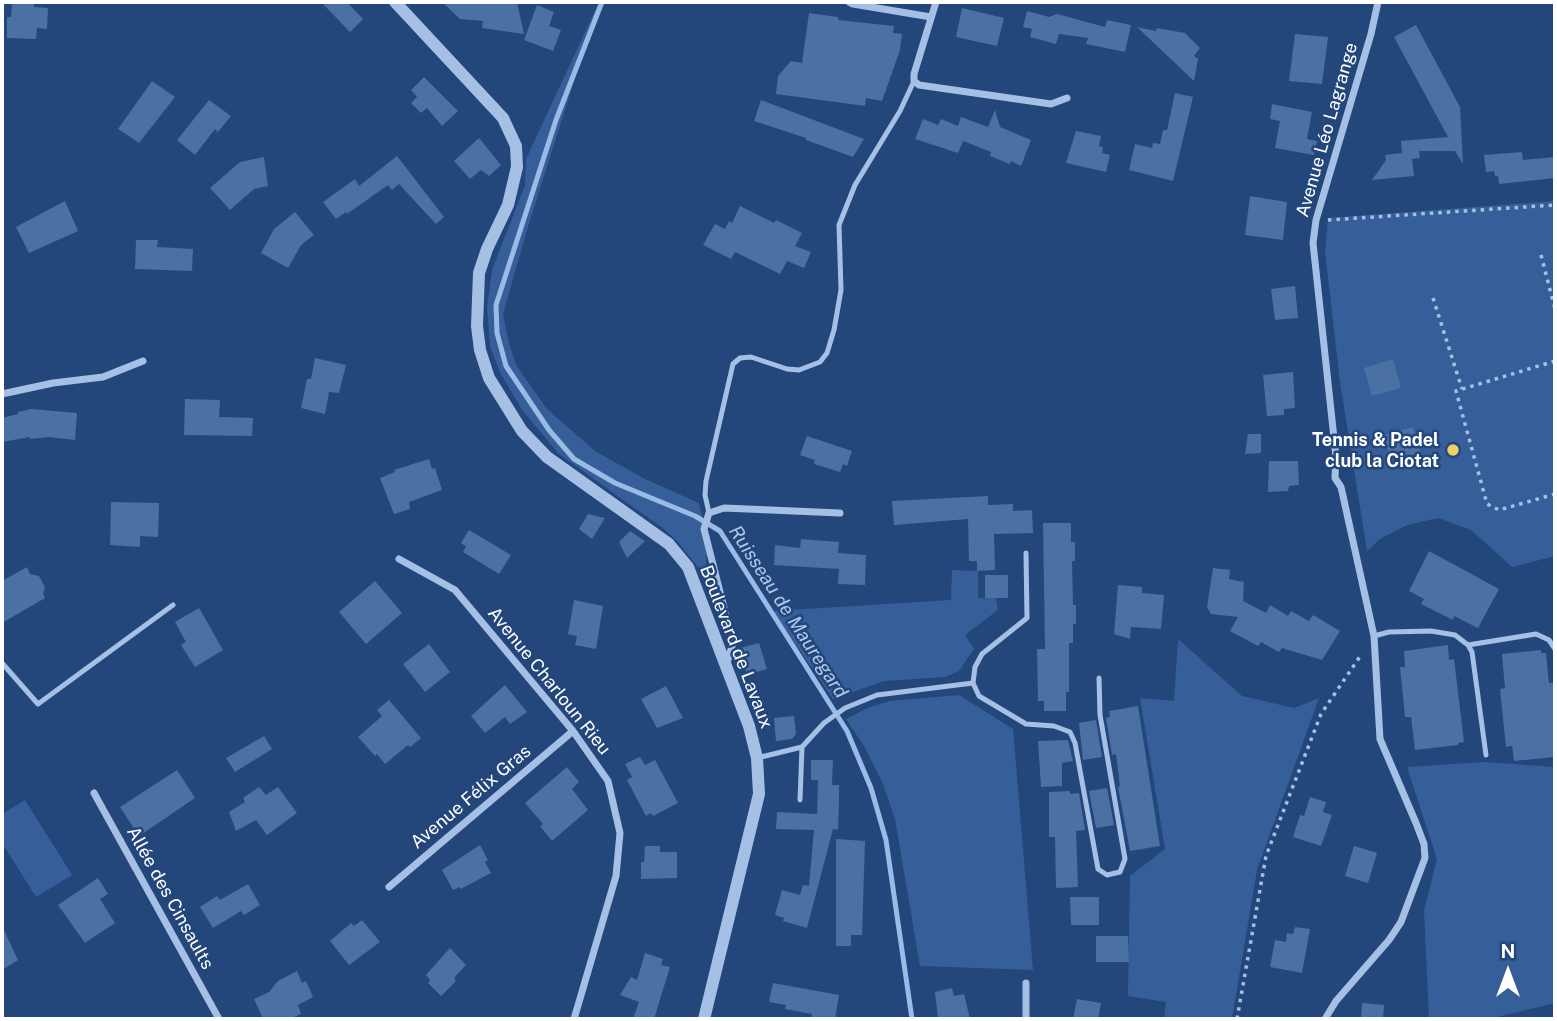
<!DOCTYPE html>
<html>
<head>
<meta charset="utf-8">
<style>
  body { margin:0 }
  #map { position:relative; width:1557px; height:1021px; overflow:hidden; background:#23467b; font-family:"Public Sans",sans-serif }
  canvas { display:block }
  .frame { position:absolute; inset:0; border:4px solid #fff; pointer-events:none }
  .north { position:absolute; left:1473px; top:937px; width:70px; height:70px; -webkit-text-stroke:5px #23467b; paint-order:stroke; rotate:0deg; font-size:19px; font-weight:700; line-height:28px; text-align:center; color:#fff }
  .north::after { content:''; display:block; margin:auto; width:24px; height:32px; background:#fff; clip-path:polygon(50% 0,100% 100%,50% 72%,0 100%) }
</style>
</head>
<body>
<div id="map">
<canvas width="1557" height="1021"></canvas>
<div class="frame"></div>
<div class="north">N</div>
</div>
<script>
const g = document.querySelector('canvas').getContext('2d');
g.lineJoin = 'round';
function fill(path, color) { g.fillStyle = color; g.fill(path, 'evenodd'); }
const toPath = rows => new Path2D(rows.map(r => 'M' + r).join(''));
function stroke(path, color, width, dash) { g.strokeStyle = color; g.lineWidth = width; g.lineCap = dash ? 'butt' : 'round'; g.setLineDash(dash || []); g.stroke(path); }
function label(font, color, halo, rows, align = 'center') {
  g.font = font + ' "Public Sans",sans-serif'; g.lineWidth = 5; g.setLineDash([]); g.textBaseline = 'middle'; g.strokeStyle = halo; g.fillStyle = color; for (const [text, x, y, turn = 0] of rows) {
    g.save(); g.translate(x, y); g.rotate((+turn || 0) * Math.PI / 180); g.textAlign = isNaN(turn) ? turn : align; if (halo) g.strokeText(text, 0, 0); g.fillText(text, 0, 0); g.restore();
  }
}
fill(toPath([
  [599,2,527,230,503,314,509,343,516,365,547,409,595,451,645,479,699,503,708,540,705,576,678,542,664,529,559,454,522,410,501,374,490,347,487,307,492,270,525,185,526,159],
  [1555,201,1555,556,1512,567,1471,530,1438,518,1407,525,1380,539,1367,551,1340,382,1325,251,1328,218],
  [952,570,978,571,978,598,996,598,998,610,965,635,974,649,959,671,945,677,884,681,833,699,773,611,951,600],
  [1178,639,1242,696,1294,708,1319,698,1257,870,1232,1019,1164,1019,1166,1002,1128,996,1130,876,1165,849,1140,698,1174,701],
  [959,695,1013,729,1033,970,920,966,895,819,883,784,864,746,846,719,868,708,890,701],
  [1484,762,1555,767,1555,1003,1489,1019,1429,1019,1424,911,1437,859,1407,767],
  [25,800,72,875,36,897,2,843,2,814]
]), '#365f99');
stroke(toPath([
  [602,2,556,120,496,305,497,333,506,366,549,430,574,459,615,483,695,516,720,531,847,731,871,788,886,840,912,1019]
]), '#9abbe6', 5);
fill(toPath([
  [12,2,34,2,34,7,48,8,47,29,37,28,36,39,7,38,7,17,11,17],
  [321,2,347,2,363,19,350,32],
  [442,2,517,2,524,34,482,28,483,21,460,19],
  [537,5,554,12,549,26,561,30,553,51,524,40],
  [962,8,1004,18,997,46,956,37],
  [1027,11,1049,17,1057,14,1105,27,1107,20,1131,25,1125,52,1086,44,1088,38,1059,34,1056,44,1030,37,1032,29,1023,27],
  [809,13,838,17,838,20,894,26,893,33,902,34,900,50,882,101,866,98,865,106,776,94,778,76,791,61,802,63],
  [1416,25,1460,107,1463,164,1455,151,1419,151,1420,158,1412,159,1414,176,1372,180,1386,160,1385,155,1402,153,1401,141,1448,137,1394,37],
  [1137,27,1156,31,1157,28,1185,33,1200,48,1194,56,1198,59,1194,81],
  [1295,34,1328,37,1322,84,1289,81],
  [424,77,458,111,442,126,427,108,421,113,411,103,417,97,411,90],
  [152,81,175,97,139,143,118,129],
  [1175,93,1193,97,1173,181,1129,170,1135,144,1152,148,1153,143,1160,144,1163,130,1167,130],
  [209,100,231,116,218,132,215,129,195,155,177,140],
  [761,100,864,139,853,157,806,140,806,138,754,121],
  [1272,104,1312,112,1307,139,1317,141,1314,155,1275,148,1280,121,1270,119],
  [995,110,1000,127,1031,140,1021,166,1011,161,1010,164,990,156,991,152,963,141,958,153,915,139,923,119,938,125,941,119,958,126,961,117,988,127],
  [1076,131,1101,136,1099,146,1103,147,1102,153,1110,155,1106,172,1066,163],
  [479,138,501,165,489,176,481,170,470,179,454,161],
  [1522,152,1523,160,1555,157,1555,178,1499,184,1498,176,1495,176,1494,171,1486,172,1484,155],
  [397,156,444,217,436,224,399,184,392,190,388,185,347,214,346,212,336,219,323,202,355,179,359,186],
  [264,157,268,186,254,189,230,210,210,188,240,162],
  [1250,196,1287,202,1283,240,1245,235],
  [65,201,78,231,29,253,16,227],
  [740,206,774,223,776,220,802,233,795,246,811,252,804,268,787,261,780,274,735,252,731,259,703,245,715,224,725,229,729,221,732,223],
  [295,212,314,235,301,245,288,268,261,253,274,229],
  [136,240,158,240,157,247,193,249,192,271,135,269],
  [1295,286,1298,318,1275,320,1271,289],
  [315,358,346,365,339,393,329,392,325,414,301,408,307,379,311,379],
  [1393,359,1401,388,1372,396,1364,368],
  [1293,372,1295,408,1284,409,1284,415,1267,416,1263,375],
  [185,399,220,400,219,417,253,418,252,436,184,435],
  [31,409,77,413,75,440,49,437,30,439,30,437,2,442,2,418,18,414,18,412],
  [1413,427,1421,455,1391,462,1384,435],
  [1248,434,1261,434,1261,453,1245,454],
  [807,436,852,451,847,466,843,464,840,472,814,464,815,460,800,455],
  [429,459,432,469,435,468,442,490,409,502,410,509,394,514,380,478,395,472,394,470],
  [1269,461,1298,461,1299,485,1289,486,1288,491,1268,492],
  [988,496,988,505,1013,504,1013,511,1032,510,1033,533,994,534,995,570,977,571,977,561,969,561,968,519,894,525,892,501],
  [111,502,159,503,158,537,140,536,140,547,110,545],
  [588,514,605,518,592,539,579,529],
  [1043,523,1071,523,1071,542,1075,542,1075,561,1072,561,1073,605,1076,605,1076,624,1073,624,1073,643,1069,643,1069,692,1066,692,1066,711,1044,711,1044,701,1038,701,1037,649,1045,649],
  [469,530,511,555,499,574,463,552,466,546,461,543],
  [630,531,645,541,627,558,619,542],
  [801,539,839,542,838,553,866,555,865,585,838,584,839,569,774,565,775,545,800,548],
  [1429,551,1499,589,1478,628,1454,616,1453,620,1421,604,1424,599,1409,591],
  [27,567,30,574,39,576,45,587,43,593,45,598,2,623,2,581],
  [1213,568,1230,570,1229,579,1244,582,1243,601,1266,613,1270,605,1288,616,1291,611,1309,621,1313,615,1340,631,1322,660,1282,648,1279,652,1261,642,1258,646,1230,631,1238,617,1211,614,1207,607],
  [985,575,1008,575,1008,598,985,598],
  [375,581,402,613,366,644,339,612],
  [1118,585,1142,587,1142,593,1164,595,1161,629,1131,627,1130,639,1114,634],
  [574,600,603,606,596,649,575,645,577,636,568,634],
  [199,608,223,650,195,667,181,645,186,642,175,622],
  [759,643,767,669,747,675,740,648],
  [429,644,450,672,425,692,403,664],
  [1448,645,1449,660,1454,659,1464,742,1458,743,1458,745,1415,750,1411,717,1405,717,1400,667,1405,667,1404,651],
  [1541,650,1541,653,1546,653,1549,683,1555,683,1555,757,1514,761,1512,746,1506,747,1500,689,1505,688,1502,654],
  [505,685,527,712,510,724,505,717,485,733,471,716],
  [666,686,683,718,657,728,641,699],
  [389,700,421,738,410,747,408,745,385,764,377,754,375,756,358,737,382,716,377,710],
  [1138,706,1160,846,1130,851,1118,787,1120,786,1116,754,1112,755,1106,718,1110,717,1109,711],
  [794,716,796,734,792,739,776,741,774,718],
  [1096,720,1102,757,1083,760,1079,723],
  [264,736,272,749,235,772,226,758],
  [1068,740,1073,761,1062,763,1062,786,1041,787,1038,741],
  [640,757,645,765,655,760,678,803,653,816,651,813,646,816,627,780,632,777,625,764],
  [811,760,833,760,832,785,839,785,839,801,838,830,833,829,807,928,783,921,784,918,775,915,782,890,800,895,803,885,809,886,814,830,776,829,777,812,817,814,818,780,811,780],
  [567,767,579,782,572,789,588,810,552,841,540,826,543,824,525,803],
  [177,770,195,798,139,836,120,807],
  [259,787,266,795,278,787,297,813,267,835,256,820,236,831,229,812,245,802,243,798],
  [1107,788,1114,825,1096,828,1089,791],
  [1070,791,1070,794,1079,793,1085,830,1076,831,1078,887,1056,888,1055,837,1049,837,1049,792],
  [1310,797,1326,802,1323,812,1332,815,1321,846,1293,837,1300,815,1304,816],
  [836,839,865,841,862,935,851,935,851,946,836,946],
  [480,845,488,860,485,862,491,873,461,889,459,887,453,890,442,870],
  [645,846,660,846,660,852,677,852,677,878,641,879,641,862,644,862],
  [1354,846,1377,853,1368,883,1345,876],
  [98,878,108,894,100,899,115,923,85,943,58,905],
  [248,884,260,905,244,915,241,911,213,928,200,907,217,896,220,900],
  [1070,897,1099,897,1099,925,1071,925],
  [362,920,380,942,349,965,330,941,351,923,354,926],
  [2,926,18,960,2,970],
  [1295,927,1310,929,1302,973,1270,967,1275,940,1286,942,1287,933,1293,934],
  [1096,936,1128,936,1129,962,1096,962],
  [450,948,466,965,454,978,456,981,441,996,428,983,430,980,426,975],
  [645,953,663,959,661,965,670,967,654,1019,633,1019,639,1002,620,995,631,977,637,980],
  [297,971,302,983,306,981,313,997,298,1005,301,1014,289,1019,263,1019,254,999,269,992,278,981],
  [773,983,839,995,835,1019,811,1019,812,1014,785,1009,786,1005,769,1002],
  [952,988,954,996,964,994,970,1019,938,1019,935,992],
  [1077,999,1101,1003,1098,1019,1073,1019],
  [1362,1003,1384,1005,1383,1019,1361,1019]
]), '#4b70a4');
stroke(toPath([
  [1328,220,1555,205],
  [1541,255,1555,309],
  [1433,298,1462,389],
  [1555,361,1456,391,1487,504,1499,510,1555,494],
  [1237,1019,1266,856,1321,714,1361,655]
]), '#a6c0e5', 3.5, [3.5, 5]);
stroke(toPath([
  [709,513,705,495,706,481,733,364,740,358,751,357,787,369,799,370,820,362,827,353,834,330,841,290,839,225,855,185,900,111,914,81],
  [1026,553,1027,618,982,654,975,667,973,683,979,696,1026,724,1054,726,1070,732,1075,743,1098,869,1107,875,1120,872,1125,859,1100,715,1099,678],
  [1374,636,1389,632,1431,631,1455,635,1468,645,1472,652,1486,755],
  [1468,645,1536,634,1549,640,1555,649],
  [2,663,38,704,173,605],
  [757,758,802,747,824,723,845,708,877,695,973,683],
  [800,800,802,747]
]), '#a6c0e5', 5);
stroke(toPath([
  [849,2,853,4,931,17],
  [936,2,914,74,914,81,919,85,1051,104,1067,98],
  [2,394,53,383,103,377,143,361],
  [399,559,455,590,573,731,608,781,620,833,616,876,574,1019],
  [727,663,733,643,704,529,709,513,724,508,840,513],
  [94,793,219,1019],
  [389,887,573,731],
  [1026,983,1026,1019],
  [1325,1019,1336,1001,1389,940,1401,922,1425,858,1424,844,1416,823,1380,739,1374,636,1341,487,1335,478,1336,457,1313,243,1316,220,1371,34,1378,2]
]), '#a6c0e5', 7);
stroke(toPath([
  [395,2,503,118,516,146,517,167,508,205,487,249,479,273,477,326,480,350,489,378,522,431,547,457,669,544,688,567,749,726,757,758,759,794,704,1019]
]), '#a6c0e5', 12);
for (const [x, y, r, color] of [
  [1453,450,7,"#f0ce69"]
]) { const dot = new Path2D(); dot.arc(x, y, r, 0, 2 * Math.PI); g.fillStyle = color; g.fill(dot); stroke(dot, '#23467b', 2.5); }
label('18px', '#fff', '#23467b', [
  ["Avenue Léo Lagrange",1327,130,-74],
  ["Boulevard de Lavaux",736,647,69],
  ["Avenue Charloun Rieu",549,681,51],
  ["Avenue Félix Gras",471,797,-40],
  ["Allée des Cinsaults",170,898,61]
]);
label('bold 18px', '#fff', '#23467b', [
  ["Tennis & Padel",1439,440],
  ["club la Ciotat",1439,461]
], 'right');
label('italic 19px', '#b1caed', '#23467b', [
  ["Ruisseau de Mauregard",788,612,57]
]);
</script>
</body>
</html>
